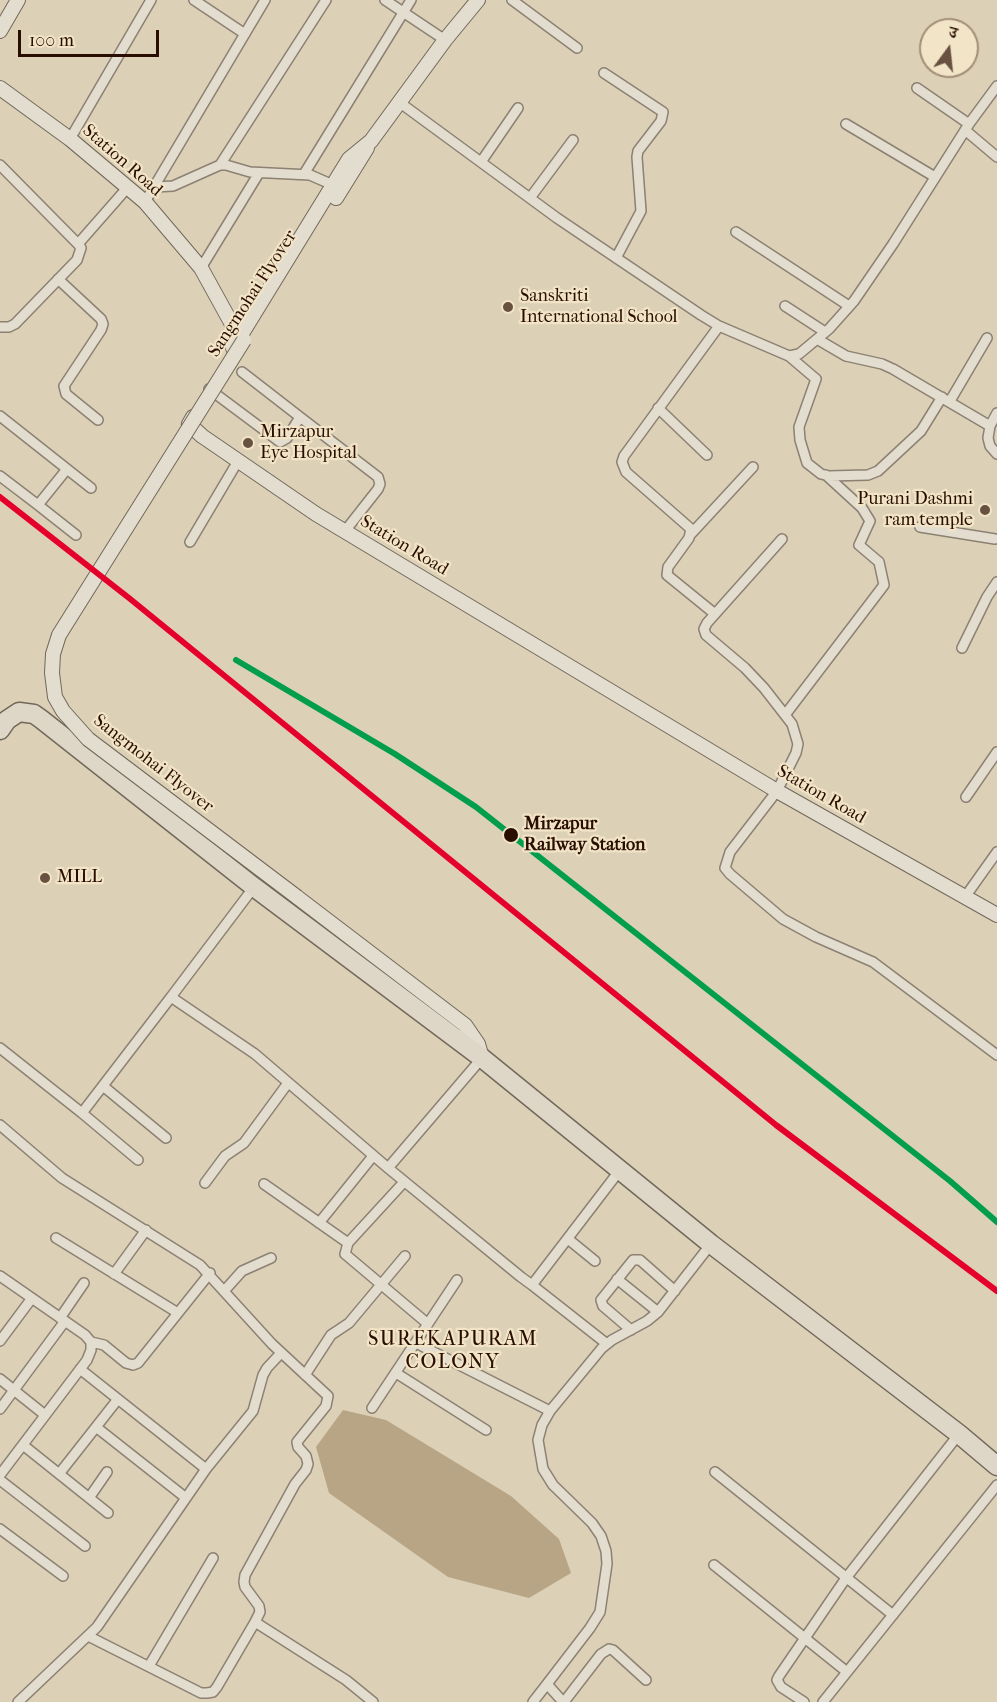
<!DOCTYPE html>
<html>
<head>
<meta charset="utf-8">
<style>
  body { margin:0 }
  #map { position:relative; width:997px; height:1702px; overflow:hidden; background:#dcd0b7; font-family:"IM FELL French Canon","Noto Serif Devanagari",serif }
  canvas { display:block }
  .north { position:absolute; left:919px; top:18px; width:60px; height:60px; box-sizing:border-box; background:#f2e4c6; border:2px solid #a28e77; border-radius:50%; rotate:15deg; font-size:16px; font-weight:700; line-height:24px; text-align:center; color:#290d00 }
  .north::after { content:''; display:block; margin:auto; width:21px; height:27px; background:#685140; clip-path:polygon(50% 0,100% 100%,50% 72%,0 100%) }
  .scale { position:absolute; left:18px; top:30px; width:141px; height:27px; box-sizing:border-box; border:3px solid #290d00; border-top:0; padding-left:8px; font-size:18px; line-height:21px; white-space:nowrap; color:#290d00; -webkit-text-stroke:4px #f2e4c6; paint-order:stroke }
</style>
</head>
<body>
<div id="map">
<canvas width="997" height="1702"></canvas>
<div class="north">उ</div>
<div class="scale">100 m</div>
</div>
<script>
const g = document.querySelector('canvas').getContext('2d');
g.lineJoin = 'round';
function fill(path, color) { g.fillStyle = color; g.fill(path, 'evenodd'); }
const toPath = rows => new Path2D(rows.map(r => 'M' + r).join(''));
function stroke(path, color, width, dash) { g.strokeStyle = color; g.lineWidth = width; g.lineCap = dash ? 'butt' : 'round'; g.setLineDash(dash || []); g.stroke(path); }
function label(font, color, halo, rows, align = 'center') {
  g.font = font + ' "IM FELL French Canon",serif'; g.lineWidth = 4.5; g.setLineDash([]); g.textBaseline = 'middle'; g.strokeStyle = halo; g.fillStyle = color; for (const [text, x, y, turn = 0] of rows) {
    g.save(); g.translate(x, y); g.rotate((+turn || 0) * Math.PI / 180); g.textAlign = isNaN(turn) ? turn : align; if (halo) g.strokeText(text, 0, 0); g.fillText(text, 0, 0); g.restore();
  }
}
fill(toPath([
  [343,1410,386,1420,511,1496,559,1539,571,1573,529,1598,448,1577,329,1493,316,1447]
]), '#b8a585');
const street = toPath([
  [194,0,245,34],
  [385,0,445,40],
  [512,0,577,48],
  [604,73,663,112,661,121,638,151,637,157,641,211,616,258],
  [917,88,969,124],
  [399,102,557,218,701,315,719,326,789,356,799,354,829,329,854,301,893,244,969,124,997,86],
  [846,124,935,177],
  [965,130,997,157],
  [70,139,151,0],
  [481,162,518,108],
  [0,165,78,244,128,187],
  [220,165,326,0],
  [304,174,411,0],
  [154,187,173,186,220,165,226,165,250,172,310,175,333,185],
  [530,198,573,140],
  [145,202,265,0],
  [736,232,849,306],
  [201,268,259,173],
  [58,279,101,319,103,324,101,330,64,386,66,394,98,420],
  [785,306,825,332],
  [0,327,9,327,15,324,77,260,81,248,78,244],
  [817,339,846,356,882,364,893,369,990,426],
  [789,356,816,379,799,427,800,440,807,463,821,474,829,476,868,475,878,471,921,431,942,397],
  [242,372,300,417],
  [209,389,280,442,287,438,300,417,378,477,380,484,378,489,345,531],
  [950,401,987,338],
  [658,408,707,455],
  [997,413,990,426,988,438,990,446,997,454],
  [0,416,91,488],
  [67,469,38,505,76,535],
  [0,476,38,505],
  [920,527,995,539],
  [691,534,753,467],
  [782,539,707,623,704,629,706,635,745,668,764,688,792,724,798,744,796,753,777,791,730,852,725,868,730,874,783,919,816,937,873,962,997,1055],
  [190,542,238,461],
  [715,614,667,575,668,567,689,538,691,529,626,472,622,462,624,456,719,326],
  [962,648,987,597,997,582],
  [785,715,884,585,879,562,859,545,870,521,862,508,826,475],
  [966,797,997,752],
  [254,887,171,997,255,1054,388,1168,521,1277,532,1285,620,1170],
  [965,897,997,852],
  [0,1048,82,1113,171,997],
  [103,1086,166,1138],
  [82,1113,138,1160],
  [0,1125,62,1178,200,1265,272,1344,328,1396,326,1406,297,1442,298,1447,306,1456,308,1464,306,1470,295,1484,245,1575,244,1582,245,1587,259,1606,260,1612,255,1622,346,1680,373,1702],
  [388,1168,482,1058],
  [404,1182,348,1243,345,1254,428,1324],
  [205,1183,225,1156,244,1143,288,1083],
  [264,1184,348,1243],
  [319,1223,373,1156],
  [56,1238,178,1313],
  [568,1239,595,1261],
  [114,1274,146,1230],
  [0,1276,85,1335,91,1342,91,1350,87,1360,0,1475],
  [617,1279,658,1312],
  [532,1285,607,1344],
  [225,1290,242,1271,271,1258],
  [60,1318,84,1283],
  [631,1330,603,1306,601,1300,633,1260,640,1260,675,1291],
  [0,1341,32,1298],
  [91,1342,104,1345,126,1363,133,1365,138,1363,210,1273],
  [416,1343,550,1411],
  [80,1369,206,1469],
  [396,1373,486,1430],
  [305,1375,331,1335,349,1323,405,1256],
  [0,1379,45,1415],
  [372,1408,457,1280],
  [0,1409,65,1321],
  [96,1427,186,1498],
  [23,1445,108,1513],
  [715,1472,893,1615],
  [59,1474,118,1399],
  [0,1480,85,1546],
  [89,1498,107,1472],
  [0,1529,63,1576],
  [714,1565,847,1672],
  [88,1636,201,1693,207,1693,213,1692,217,1687,255,1622],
  [149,1666,213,1558],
  [18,1702,97,1627,206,1469,253,1411,263,1375,267,1368,281,1353],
  [533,1702,547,1684],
  [563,1702,547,1684,590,1628,600,1612,607,1564,606,1551,601,1536,592,1523,553,1485,543,1469,538,1440,542,1425,550,1411,602,1348,612,1340,647,1321,658,1312,711,1244],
  [564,1702,601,1654,609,1649,613,1650,646,1680],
  [804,1702,781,1687,777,1680,779,1676,846,1578,959,1434],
  [823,1702,997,1485]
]);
const secondary = toPath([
  [0,31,18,0],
  [0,88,70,139,145,202,201,268,239,337],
  [336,198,367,148],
  [233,348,349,159,371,141,445,40,478,0],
  [193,417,189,424,202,436,316,514,777,791,997,915],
  [297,897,465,1025,478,1044,482,1058]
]);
const highway = toPath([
  [0,730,7,720,19,712,34,714,41,719,254,887,482,1058,711,1244,959,1434,997,1466]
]);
stroke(street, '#8c8172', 12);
stroke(secondary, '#72685a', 16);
stroke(highway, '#72685a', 21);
stroke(street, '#e3ddd0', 9);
stroke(secondary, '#e3ddd0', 14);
stroke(highway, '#ded7c8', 18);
const secondaryBridge = toPath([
  [244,340,59,635,53,654,52,673,55,697,63,711,88,739,297,897]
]);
stroke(secondaryBridge, '#72685a', 16, []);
stroke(secondaryBridge, '#e3ddd0', 14);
stroke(toPath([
  [0,497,129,598,776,1125,997,1291]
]), '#e4002b', 6);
stroke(toPath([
  [236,660,395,754,476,807,950,1181,997,1222]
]), '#029e4d', 6);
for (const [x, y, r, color] of [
  [508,307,6,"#685140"],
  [248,443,6,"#685140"],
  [985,510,6,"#685140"],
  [511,835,8,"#290d00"],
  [45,878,6,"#685140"]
]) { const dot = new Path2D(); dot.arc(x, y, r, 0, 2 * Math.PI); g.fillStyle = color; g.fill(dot); stroke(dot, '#f2e4c6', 2); }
label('18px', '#290d00', '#f2e4c6', [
  ["Station Road",122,161,41],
  ["Sangmohai Flyover",253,294,-57],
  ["Station Road",404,546,31],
  ["Sangmohai Flyover",153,764,38],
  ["Station Road",821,795,30]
]);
label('18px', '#290d00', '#f2e4c6', [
  ["Sanskriti",520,297],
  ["International School",520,318],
  ["Mirzapur",260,433],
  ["Eye Hospital",260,454],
  ["Purani Dashmi",973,500,"right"],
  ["ram temple",973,521,"right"],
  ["MILL",57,878]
], 'left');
label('bold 18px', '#290d00', '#f2e4c6', [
  ["Mirzapur",524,825],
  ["Railway Station",524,846]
], 'left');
g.letterSpacing = '1.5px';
label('20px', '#290d00', '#f2e4c6', [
  ["SUREKAPURAM",453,1340],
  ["COLONY",453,1363]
]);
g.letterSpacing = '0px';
</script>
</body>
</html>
